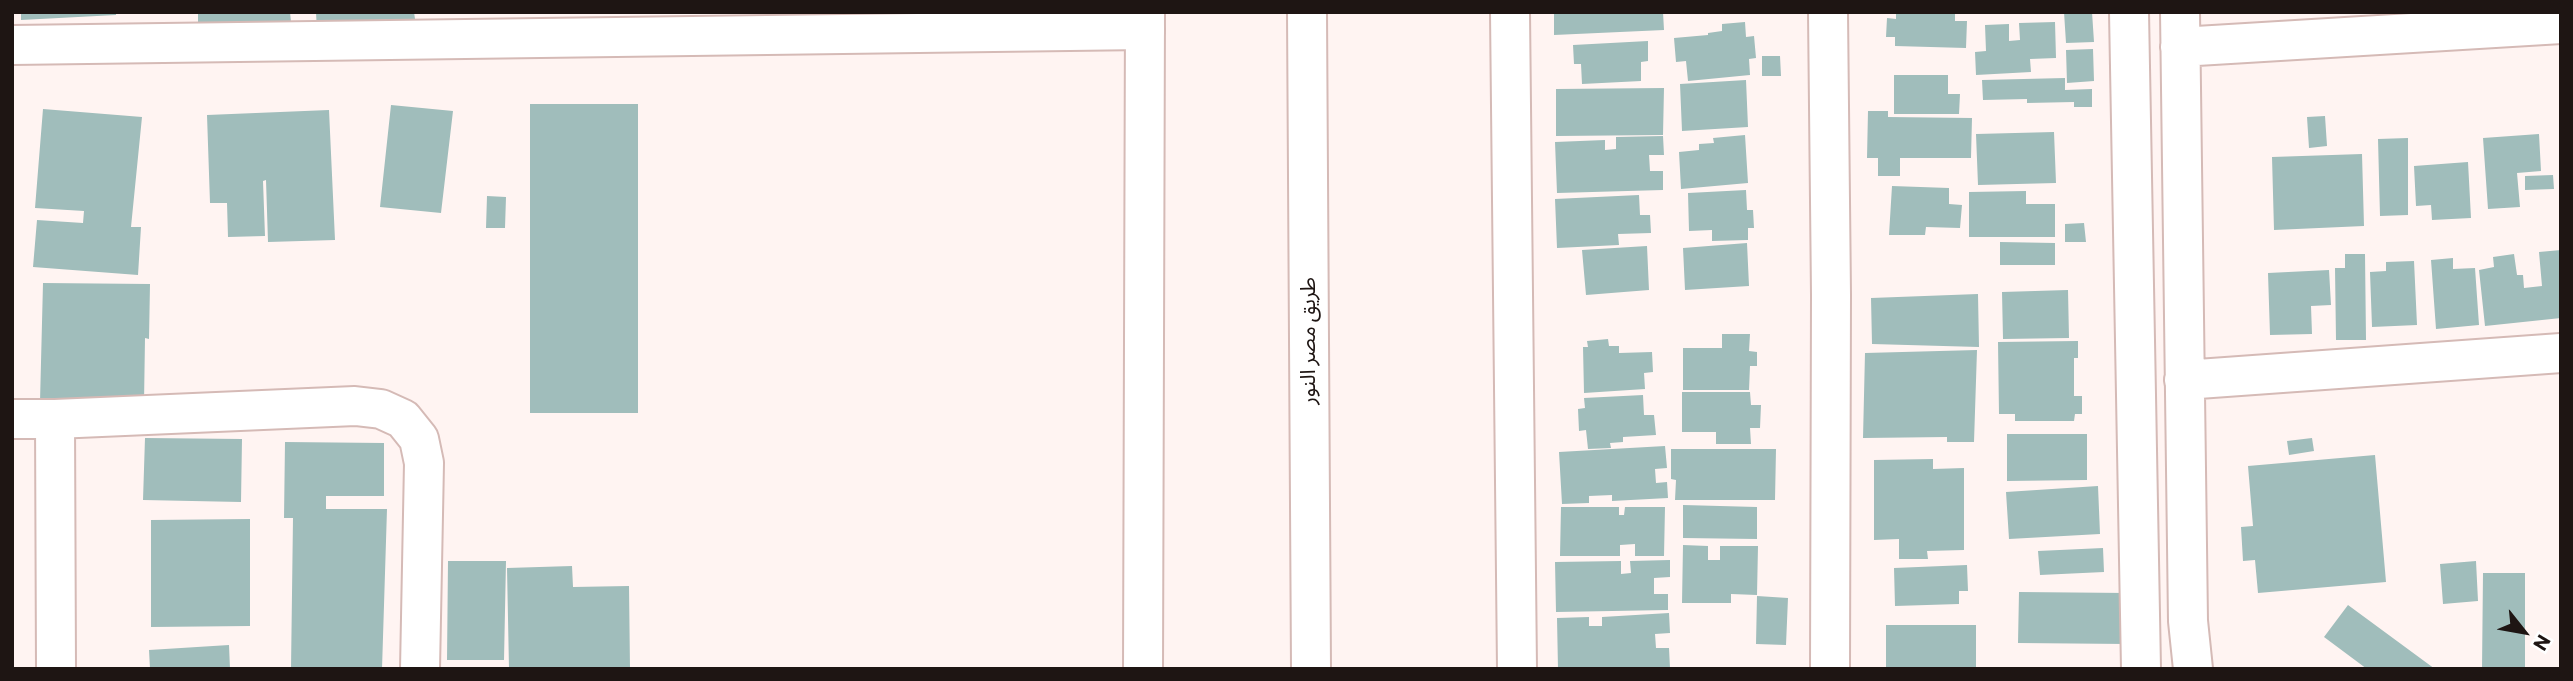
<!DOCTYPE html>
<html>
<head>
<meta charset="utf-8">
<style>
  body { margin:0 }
  #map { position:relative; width:2573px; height:681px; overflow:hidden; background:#fff4f2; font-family:Commissioner,sans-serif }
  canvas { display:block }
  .frame { position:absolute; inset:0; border:14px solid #1e1513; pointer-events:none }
  .north { position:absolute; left:2489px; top:597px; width:70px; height:70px; -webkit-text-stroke:5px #fff; paint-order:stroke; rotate:121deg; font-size:19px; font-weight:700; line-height:28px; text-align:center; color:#1e1513 }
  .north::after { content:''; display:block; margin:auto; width:24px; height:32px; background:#1e1513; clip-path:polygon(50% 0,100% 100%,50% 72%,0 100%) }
</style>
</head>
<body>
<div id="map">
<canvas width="2573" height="681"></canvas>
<div class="frame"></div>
<div class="north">N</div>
</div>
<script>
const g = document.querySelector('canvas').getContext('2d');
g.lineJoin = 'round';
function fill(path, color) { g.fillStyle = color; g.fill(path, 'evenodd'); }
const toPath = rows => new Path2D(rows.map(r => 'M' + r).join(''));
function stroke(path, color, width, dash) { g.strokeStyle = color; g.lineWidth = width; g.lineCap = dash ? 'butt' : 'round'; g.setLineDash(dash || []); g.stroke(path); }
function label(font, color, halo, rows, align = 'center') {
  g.font = font + ' Commissioner,"Noto Sans Arabic",sans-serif'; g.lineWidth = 5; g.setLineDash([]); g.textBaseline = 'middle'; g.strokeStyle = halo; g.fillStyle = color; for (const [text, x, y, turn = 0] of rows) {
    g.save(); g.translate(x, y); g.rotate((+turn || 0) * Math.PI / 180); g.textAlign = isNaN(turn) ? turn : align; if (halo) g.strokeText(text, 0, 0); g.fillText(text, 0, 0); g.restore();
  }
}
fill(toPath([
  [21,12,116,12,116,15,21,20],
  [198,12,290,12,291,22,198,25],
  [316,12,414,12,415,19,373,20,374,29,317,32],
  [1554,12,1663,12,1664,30,1554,35],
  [1896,12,1955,12,1955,21,1967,21,1966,48,1895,46,1895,37,1886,37,1887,18,1896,19],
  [2064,12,2092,12,2094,42,2066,43],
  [1745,22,1746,37,1754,36,1756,58,1749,59,1750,75,1688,81,1686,61,1676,62,1674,38,1708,35,1708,33,1722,31,1722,24],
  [2055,22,2056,58,2030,59,2031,72,1976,75,1975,52,1986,51,1985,25,2009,24,2009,41,2020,40,2019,23],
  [1648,41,1648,61,1641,62,1641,81,1582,84,1581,64,1574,64,1573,45],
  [2093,49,2094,81,2067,83,2066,50],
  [1762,56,1780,56,1781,76,1762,76],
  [1894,75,1948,75,1948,94,1960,94,1959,114,1894,114],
  [2065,78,2065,90,2092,89,2092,107,2074,107,2074,102,2027,103,2027,99,1983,100,1982,80],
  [1746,80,1748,127,1682,131,1680,84],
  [1664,88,1663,135,1556,136,1556,89],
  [530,104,638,104,638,413,530,413],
  [391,105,453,111,441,213,380,207],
  [43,109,142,117,131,227,141,227,138,275,33,267,37,220,83,223,84,211,35,208],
  [329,110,335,240,268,242,266,180,263,181,265,236,228,237,227,203,210,203,207,115],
  [1868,111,1888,111,1888,117,1972,118,1971,158,1900,158,1900,176,1878,176,1878,158,1867,158],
  [2325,116,2327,146,2309,148,2307,117],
  [2054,132,2056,183,1978,185,1976,134],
  [2539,134,2541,171,2517,173,2520,207,2488,209,2483,138],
  [1745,135,1748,183,1681,189,1679,152,1699,150,1699,144,1714,143,1713,138],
  [1663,136,1664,155,1649,155,1650,171,1663,171,1663,190,1557,193,1555,142,1605,140,1605,150,1616,149,1616,137],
  [2408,138,2408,215,2380,216,2378,139],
  [2362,154,2364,226,2274,230,2272,157],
  [2468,162,2471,218,2432,220,2431,205,2416,206,2414,166],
  [2553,175,2554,189,2525,190,2525,176],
  [1892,186,1949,188,1949,204,1962,205,1960,228,1926,227,1925,235,1889,235],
  [1746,190,1747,210,1753,210,1754,228,1748,228,1748,240,1712,241,1712,230,1689,231,1688,193],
  [2026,191,2026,204,2055,204,2055,237,1969,237,1969,192],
  [1639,195,1640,215,1650,215,1651,233,1618,234,1619,245,1557,248,1555,199],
  [487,196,506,197,505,228,486,228],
  [2084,223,2086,242,2065,242,2065,224],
  [2000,242,2055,243,2055,265,2000,265],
  [1747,243,1749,286,1685,290,1683,248],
  [1647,246,1649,290,1586,295,1582,250],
  [2561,250,2561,318,2485,326,2479,270,2494,267,2493,257,2514,254,2517,275,2523,275,2524,288,2542,286,2539,252],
  [2345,254,2365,254,2366,340,2336,340,2335,268,2345,268],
  [2453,258,2453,269,2475,268,2479,325,2436,329,2431,260],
  [2414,261,2417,325,2372,327,2370,272,2386,271,2386,262],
  [2329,270,2331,305,2311,306,2312,334,2270,335,2268,273],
  [43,283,150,284,149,339,145,338,144,403,40,402],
  [2068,290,2069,338,2003,339,2002,292],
  [1978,294,1979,347,1872,344,1871,298],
  [1722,334,1750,334,1749,351,1757,352,1757,366,1750,366,1749,390,1683,390,1683,348,1722,348],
  [1608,339,1609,346,1619,346,1619,353,1652,352,1653,372,1644,373,1645,389,1584,393,1583,347,1588,347,1587,341],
  [2078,341,2078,358,2074,358,2074,396,2082,396,2082,414,2075,414,2074,421,2015,421,2015,414,1999,414,1998,342],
  [1977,350,1974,442,1947,442,1947,437,1863,438,1865,353],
  [1682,392,1750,392,1751,405,1761,405,1760,428,1750,428,1751,444,1716,444,1716,432,1682,432],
  [1643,395,1644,415,1654,415,1656,435,1623,437,1623,442,1610,443,1611,448,1588,449,1586,430,1579,431,1578,409,1585,408,1584,398],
  [2007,434,2087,434,2087,480,2007,481],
  [145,438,242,439,241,502,143,500],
  [2312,438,2314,451,2289,455,2287,441],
  [285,442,384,443,384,496,326,496,326,509,387,509,382,669,291,669,293,518,284,518],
  [1665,446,1667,468,1655,469,1656,483,1667,482,1668,498,1612,501,1612,495,1589,496,1589,503,1562,504,1559,452],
  [1671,449,1776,449,1775,500,1675,500,1676,480,1671,479],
  [2375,455,2386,582,2258,593,2255,560,2243,561,2241,527,2253,526,2248,466],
  [1933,459,1933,469,1964,468,1964,550,1927,551,1928,559,1899,559,1899,539,1874,540,1874,460],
  [2098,486,2100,534,2009,539,2006,492],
  [1683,505,1757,507,1757,539,1683,538],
  [1561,507,1619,507,1619,515,1624,515,1625,507,1665,507,1664,556,1635,556,1635,544,1620,545,1620,556,1560,556],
  [250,519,250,626,151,627,151,520],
  [1683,545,1708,546,1708,560,1720,560,1720,546,1758,546,1757,595,1731,594,1731,603,1682,603],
  [2103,548,2104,572,2040,575,2038,551],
  [1670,560,1670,577,1654,578,1654,594,1668,594,1668,610,1556,612,1555,562,1621,561,1621,574,1631,573,1630,561],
  [448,561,506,561,504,660,447,660],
  [2476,561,2478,601,2443,604,2440,564],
  [1967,565,1968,591,1959,591,1959,604,1895,606,1894,568],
  [572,566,573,587,629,586,630,669,509,669,507,568],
  [2483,573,2525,573,2525,669,2482,669],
  [2019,592,2128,593,2127,644,2018,643],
  [1757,596,1788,598,1786,645,1756,644],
  [2348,605,2435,669,2367,669,2324,637],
  [1669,613,1670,633,1655,634,1656,648,1669,648,1670,668,1558,669,1557,618,1589,617,1589,626,1602,626,1602,617],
  [1886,625,1976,625,1976,669,1886,669],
  [229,645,230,669,150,669,149,650]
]), '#a0bdbb');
const street = toPath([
  [1510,12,1517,669],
  [1828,12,1831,295,1830,669],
  [2129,12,2141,669],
  [2180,12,2188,621,2193,669],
  [12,45,1145,30],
  [2180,47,2561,24],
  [2184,380,2561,353],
  [12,419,55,419,355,406,381,409,403,419,419,439,424,463,420,669],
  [55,419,56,669]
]);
const secondary = toPath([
  [1307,12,1311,669],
  [1143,669,1145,12]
]);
stroke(street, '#d5bab6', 42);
stroke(secondary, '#d5bab6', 42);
stroke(street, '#fff', 38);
stroke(secondary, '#fff', 38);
label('21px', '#1e1513', '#fff', [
  ["طريق مصر النور",1308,341,-90]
]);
</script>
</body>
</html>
